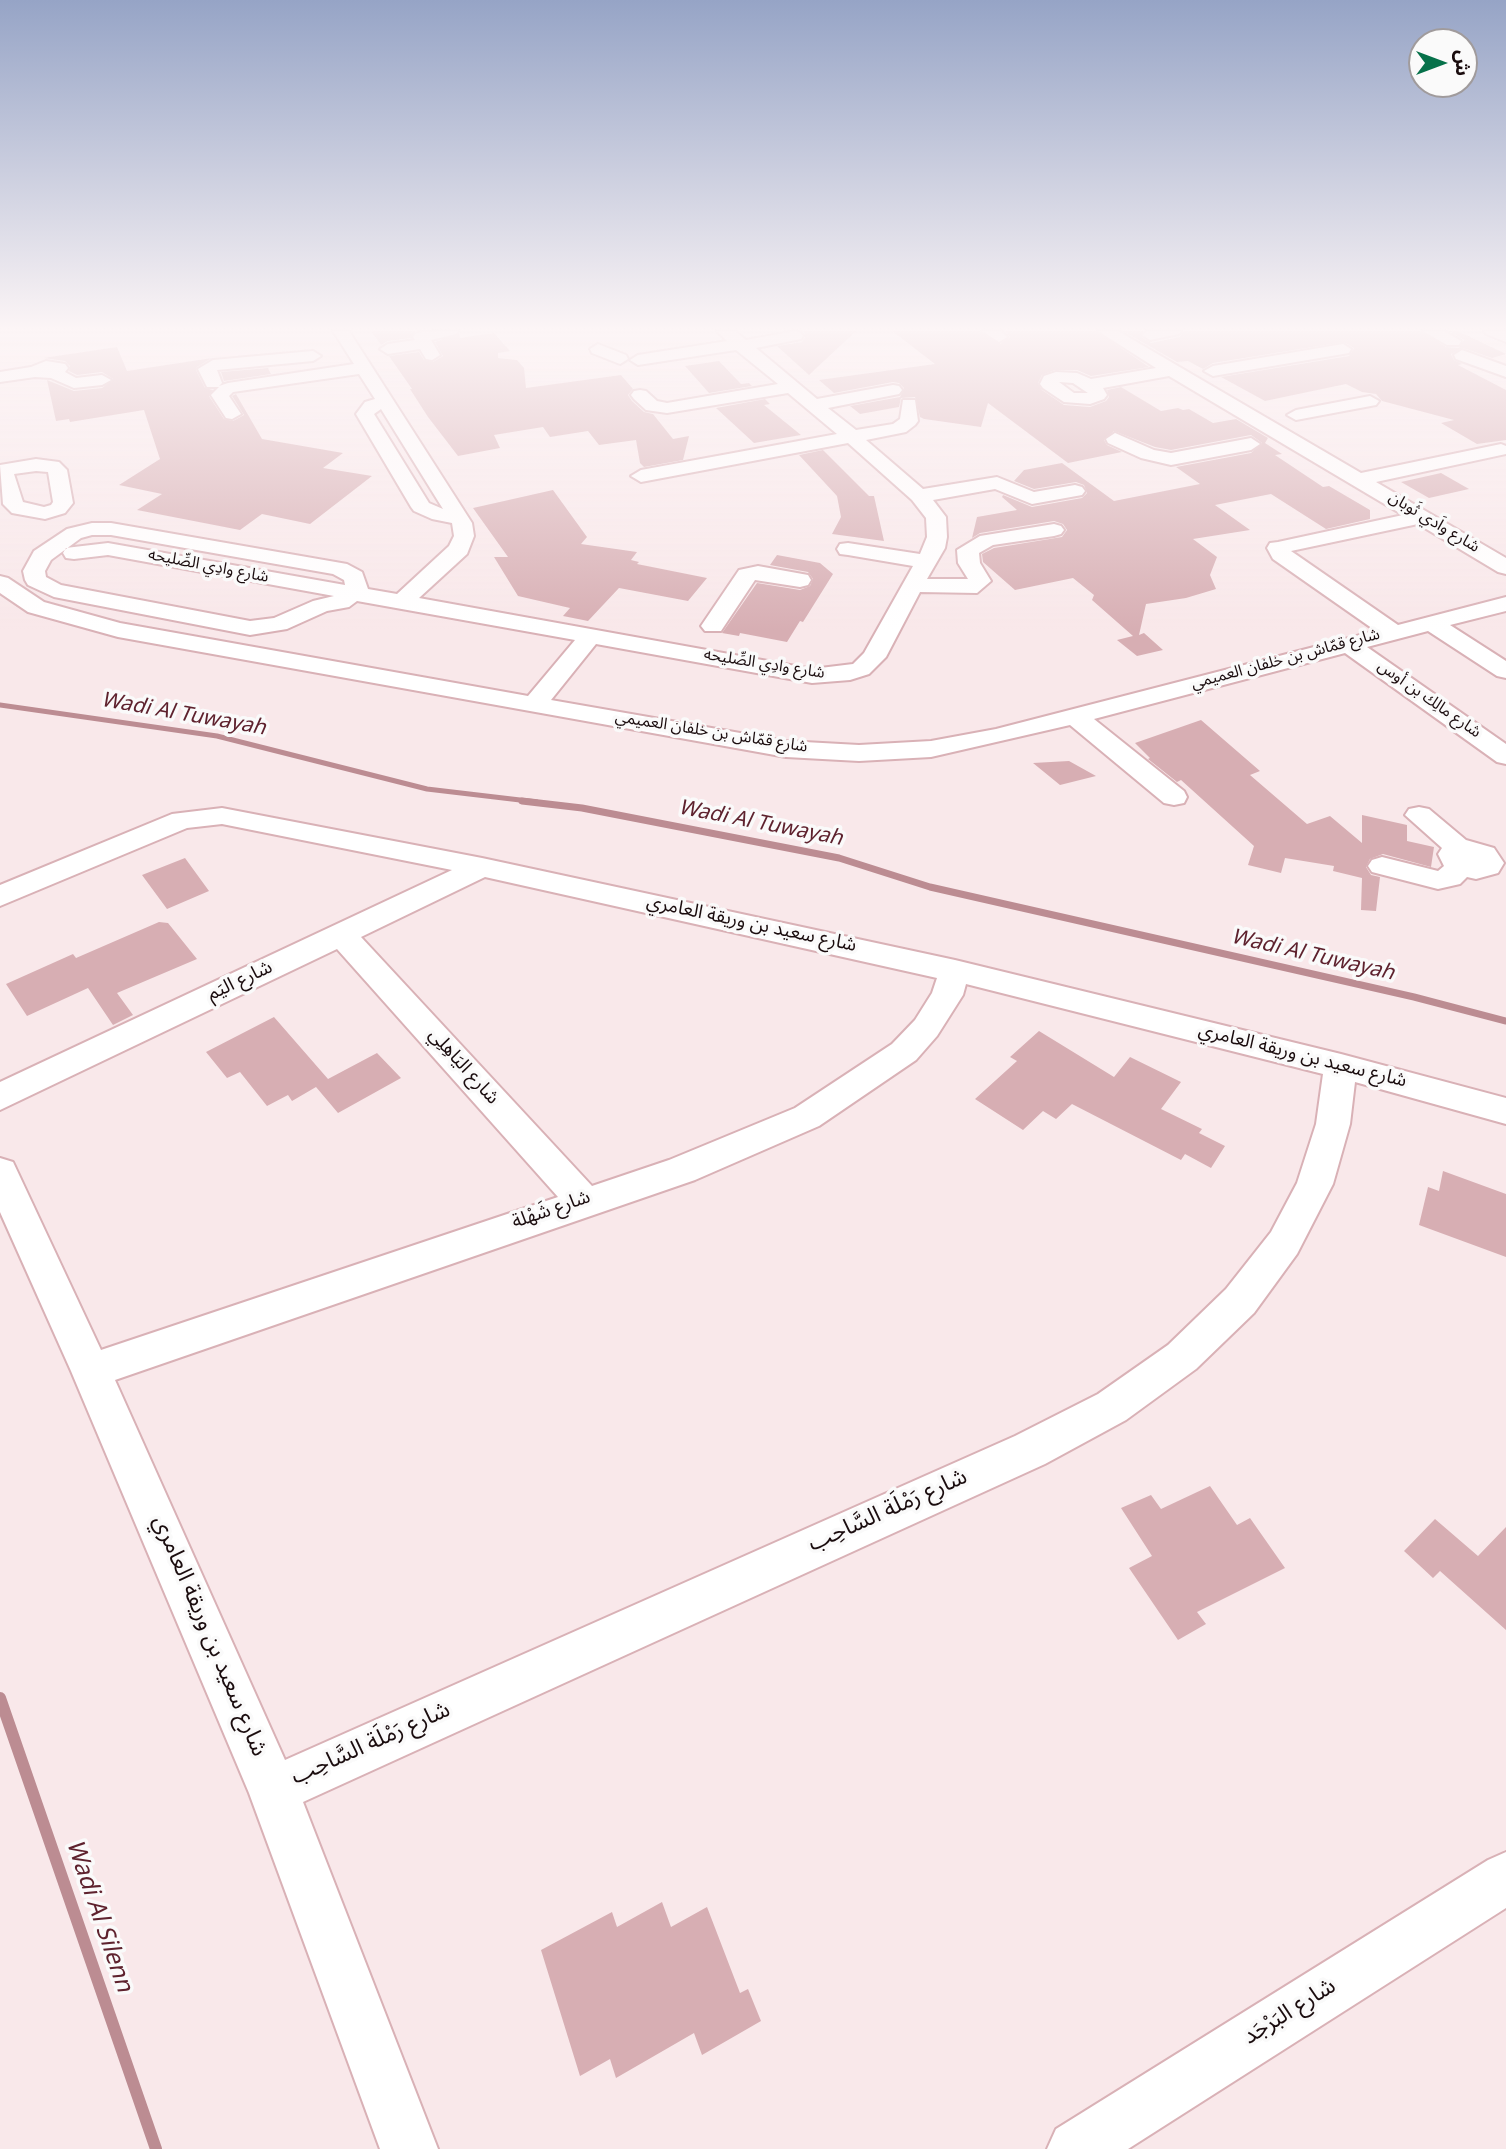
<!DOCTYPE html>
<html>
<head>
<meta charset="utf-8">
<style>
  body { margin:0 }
  #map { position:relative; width:1506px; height:2149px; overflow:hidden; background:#f9e8ea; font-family:Georgia,"Noto Sans Arabic",serif }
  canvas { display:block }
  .north { position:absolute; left:1408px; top:28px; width:70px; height:70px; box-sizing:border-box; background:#fafafa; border:2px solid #a09b9c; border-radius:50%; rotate:90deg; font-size:19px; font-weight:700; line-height:28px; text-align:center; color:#1a0c0e }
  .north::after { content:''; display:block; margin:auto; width:24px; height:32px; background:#06714a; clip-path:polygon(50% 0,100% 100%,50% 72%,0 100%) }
</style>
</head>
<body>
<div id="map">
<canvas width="1506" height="2149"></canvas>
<div class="north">ش</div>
</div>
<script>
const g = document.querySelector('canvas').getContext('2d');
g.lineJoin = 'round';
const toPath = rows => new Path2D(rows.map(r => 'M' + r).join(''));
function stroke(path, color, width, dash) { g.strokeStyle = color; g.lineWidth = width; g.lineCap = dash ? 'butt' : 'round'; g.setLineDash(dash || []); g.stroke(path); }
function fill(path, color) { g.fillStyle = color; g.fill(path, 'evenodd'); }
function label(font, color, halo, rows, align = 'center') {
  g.font = font + ' Georgia,"Noto Sans Arabic",serif'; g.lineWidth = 7; g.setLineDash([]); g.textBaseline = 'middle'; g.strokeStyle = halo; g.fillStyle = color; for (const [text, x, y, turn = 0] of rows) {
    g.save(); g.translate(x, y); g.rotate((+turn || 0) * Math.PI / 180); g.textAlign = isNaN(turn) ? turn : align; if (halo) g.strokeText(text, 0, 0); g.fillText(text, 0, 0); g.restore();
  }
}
stroke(toPath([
  [0,705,217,736,427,789,537,802]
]), '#bc8c92', 5);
stroke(toPath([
  [522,801,582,808,839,858,930,887,1414,997,1506,1021]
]), '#bc8c92', 7);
stroke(toPath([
  [0,1698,156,2149]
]), '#bc8c92', 12);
fill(toPath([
  [371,331,416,331,411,338,388,341,381,345],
  [804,331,856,331,809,375,777,346,802,342,805,337],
  [892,331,980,331,1000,344,1010,337,1005,331,1096,331,1149,367,1091,376,1077,370,1055,370,1042,375,1038,383,1042,390,1064,405,1090,407,1106,401,1109,397,1107,390,1121,387,1161,411,1178,408,1183,410,1189,409,1213,423,1236,419,1268,438,1265,443,1282,454,1275,455,1323,487,1329,486,1370,510,1370,519,1326,529,1271,494,1215,505,1250,530,1193,539,1217,557,1210,575,1216,589,1186,598,1146,604,1139,635,1144,633,1163,650,1137,656,1117,640,1133,636,1092,600,1094,595,1073,578,1015,590,983,562,982,554,994,548,1062,537,1067,530,1063,524,1054,521,980,533,972,538,977,517,1017,510,1002,497,1003,495,1032,507,1082,498,1087,493,1084,485,1076,482,1034,489,1014,481,1024,470,1062,463,1114,501,1200,484,1176,467,1251,453,1262,443,1251,435,1171,450,1155,447,1114,431,1104,440,1107,445,1122,452,1068,463,988,403,981,427,924,419,920,417,915,397,901,398,899,407,860,414,850,406,900,397,904,388,899,383,893,382,834,393,819,380,935,364],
  [1123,331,1143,331,1141,337,1151,343,1180,337,1184,331,1421,331,1446,347,1459,348,1464,340,1449,331,1458,331,1506,354,1492,358,1463,348,1451,354,1454,360,1462,364,1458,365,1506,390,1506,440,1477,444,1441,423,1454,420,1382,401,1376,394,1362,392,1346,384,1265,401,1221,377,1349,356,1354,348,1344,342,1213,363,1203,369,1188,361,1177,362],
  [459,333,460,338,494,333,510,351,498,353,498,358,517,360,524,368,526,388,621,375,633,389,628,395,632,401,644,412,653,414,673,439,689,436,683,460,644,467,640,463,636,440,599,445,588,431,550,437,543,427,494,435,500,448,458,456,428,417,410,389,412,389,389,356,419,352,424,360,433,362,443,356,435,342],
  [117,347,127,371,212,358,197,367,196,370,205,388,213,390,209,396,224,419,233,421,244,415,232,396,236,394,262,439,343,453,323,468,372,476,310,524,262,514,240,530,137,510,162,494,119,485,160,459,144,410,70,422,69,419,56,421,47,380,74,391,102,388,113,379,102,372,77,375,69,371,70,366,65,361,43,358],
  [719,361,741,384,749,383,752,386,709,393,685,366],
  [268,368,271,374,224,381,221,372],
  [765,399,770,404,764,405,801,435,754,443,716,408],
  [823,450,869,496,874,496,884,541,832,534,841,517,837,496,799,455],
  [1441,473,1469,489,1429,498,1401,482],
  [553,490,587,537,581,544,637,552,631,560,639,562,637,564,707,578,688,601,619,588,588,621,563,616,570,608,518,596,494,557,508,557,473,508],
  [777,555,820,563,833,574,803,622,800,621,787,642,740,633,739,636,722,633,757,583,800,590,810,586,813,579,808,572,770,565],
  [1201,720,1260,771,1250,775,1307,824,1330,816,1362,843,1362,815,1407,825,1407,841,1434,847,1431,867,1383,854,1370,859,1366,867,1371,875,1380,877,1376,911,1361,910,1362,878,1333,871,1334,866,1285,858,1281,873,1248,865,1254,846,1181,780,1177,782,1148,759,1150,758,1135,743],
  [1069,761,1096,776,1060,785,1033,763],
  [185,858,209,891,167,909,142,875],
  [159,922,168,923,197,959,117,993,133,1015,113,1025,88,988,27,1016,6,984,73,954,76,958],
  [274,1017,328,1079,377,1053,401,1078,338,1113,316,1087,292,1101,288,1095,267,1106,240,1072,227,1078,206,1052],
  [1039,1031,1114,1077,1130,1057,1181,1082,1161,1109,1202,1129,1199,1133,1225,1146,1211,1168,1185,1154,1181,1160,1072,1104,1056,1119,1043,1111,1023,1130,975,1099,1017,1061,1010,1057],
  [1443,1171,1506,1194,1506,1257,1419,1225,1428,1187,1439,1191],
  [1210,1486,1237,1525,1250,1518,1285,1568,1197,1612,1206,1624,1178,1640,1129,1568,1152,1556,1121,1508,1151,1495,1161,1509],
  [1435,1519,1478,1556,1506,1527,1506,1630,1440,1571,1433,1578,1404,1551],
  [662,1902,671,1927,707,1907,740,1993,748,1989,761,2021,702,2055,694,2033,616,2078,610,2059,580,2076,541,1950,612,1912,617,1927]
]), '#d7aeb3');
const minor = toPath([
  [333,331,349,331,472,523,474,536,467,554,419,598,812,669,853,664,864,653,913,566,848,555,840,554,837,549,840,544,848,543,920,554,927,537,926,518,912,500,848,443,641,482,631,476,641,470,837,434,788,393,667,413,646,410,634,399,631,395,634,391,640,390,646,391,657,401,667,403,778,384,736,350,638,365,630,360,638,355,727,341,717,331,735,331,746,340,795,331,801,333,803,336,801,339,756,348,817,399,893,385,899,386,902,390,899,394,828,408,856,430,893,424,900,419,903,400,915,400,918,421,915,425,906,432,866,440,923,489,997,477,1034,492,1075,485,1082,487,1085,491,1082,495,1032,504,995,489,933,500,946,517,947,537,945,548,927,579,968,579,958,563,957,550,980,536,1054,524,1061,526,1064,530,1061,534,1054,536,993,545,979,553,980,563,991,581,977,593,920,592,886,657,869,674,850,680,812,683,596,644,551,700,786,741,859,745,931,741,996,729,1376,631,1273,559,1267,548,1270,543,1278,542,1403,515,1169,376,1103,388,1107,395,1104,399,1090,404,1064,402,1043,388,1040,384,1044,376,1056,372,1077,373,1091,379,1156,368,1098,331,1118,331,1361,473,1501,444,1506,446,1506,454,1376,482,1506,558,1506,574,1498,572,1418,524,1291,551,1398,625,1506,597,1506,611,1450,625,1506,661,1506,678,1497,676,1428,631,1367,647,1506,744,1506,764,1497,762,1345,653,1094,719,1184,791,1187,797,1184,803,1174,805,1164,803,1070,725,931,757,859,761,786,757,118,637,28,612,0,593,0,576,8,578,44,602,120,623,528,696,575,640,357,601,349,607,327,611,287,629,250,635,54,597,28,585,25,580,23,571,34,551,67,529,92,523,111,523,347,564,362,572,368,589,397,594,449,546,454,536,452,523,432,519,414,511,411,507,356,414,365,402,375,399,359,374,233,392,229,396,241,414,232,419,226,418,211,395,219,387,207,387,198,369,213,360,313,351,321,356,313,361,217,370,222,383,219,386,228,383,354,364,333,331],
  [1059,382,1073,383,1088,393,1074,393,1059,382],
  [381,409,443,509,429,503,374,414,381,409],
  [92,535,111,535,333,574,344,580,345,585,108,543,74,547,66,548,63,553,66,558,74,559,108,555,334,596,313,601,274,618,250,621,61,585,46,577,45,571,51,560,81,538,92,535],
  [458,331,456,334,431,340,440,355,432,360,426,359,420,349,388,354,380,349,388,344,415,340,413,337,415,334,421,332,458,331],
  [982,331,1001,331,1007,337,999,342,982,331],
  [1147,331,1181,331,1179,334,1150,340,1142,335,1147,331],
  [1423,331,1444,331,1461,341,1459,345,1447,345,1423,331],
  [1484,331,1506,331,1506,342,1486,334,1484,331],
  [598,344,626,355,628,359,620,364,592,353,590,349,598,344],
  [1343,344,1351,349,1349,353,1213,376,1204,371,1213,366,1343,344],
  [1462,350,1506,366,1506,377,1456,359,1454,355,1462,350],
  [46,361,65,364,68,368,65,372,76,378,102,375,111,380,102,385,74,388,51,378,35,377,0,382,0,372,31,367,46,361],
  [1370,396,1379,401,1376,405,1296,420,1287,415,1296,410,1370,396],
  [1115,433,1154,450,1171,453,1251,438,1260,444,1251,450,1171,465,1141,458,1108,443,1106,439,1115,433],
  [36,459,59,462,67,470,73,503,65,513,45,519,12,513,3,504,0,465,36,459],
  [36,471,48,472,53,502,51,505,44,507,23,502,14,474,36,471],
  [758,566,808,575,811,580,808,585,800,587,755,580,721,631,705,631,701,626,739,570,758,566],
  [1419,807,1429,809,1466,840,1494,848,1504,863,1498,873,1476,879,1467,877,1460,884,1438,889,1372,872,1368,866,1372,860,1382,857,1438,871,1444,866,1438,854,1442,848,1405,815,1409,809,1419,807],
  [222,808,482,858,955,960,1341,1054,1506,1098,1506,1124,1355,1082,1350,1124,1333,1184,1297,1254,1254,1313,1196,1369,1126,1420,1045,1464,303,1802,438,2149,380,2149,249,1793,71,1371,0,1212,0,1158,13,1162,101,1350,558,1197,337,949,0,1110,0,1082,452,870,222,824,187,828,0,906,0,885,172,814,222,808],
  [485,877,937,978,932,993,915,1020,892,1044,795,1108,669,1160,592,1186,361,937,485,877],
  [966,984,1323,1074,1316,1124,1297,1183,1271,1232,1226,1289,1168,1345,1098,1394,1015,1436,285,1760,115,1380,695,1180,819,1126,916,1060,937,1036,963,995,966,984],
  [1506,1852,1506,1908,1128,2149,1047,2149,1056,2129,1488,1860,1506,1852]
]);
stroke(minor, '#d9b1b6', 4);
fill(minor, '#fff');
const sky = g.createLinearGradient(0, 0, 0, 632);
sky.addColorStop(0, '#96a4c6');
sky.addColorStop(0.52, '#fcf5f6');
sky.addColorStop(1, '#fcf5f600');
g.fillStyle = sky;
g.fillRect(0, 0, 1506, 632);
label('16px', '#1a0c0e', '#fafafa', [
  ["شارع واَدي ثَوبان",1433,524,31],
  ["شارع وادِي الصِّليحه",208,568,11],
  ["شارع قمّاش بن خلفان العميمي",1286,661,-15],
  ["شارع وادِي الصِّليحه",764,666,9],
  ["شارع مالِك بن أوس",1428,701,35],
  ["شارع قمّاش بن خلفان العميمي",711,734,9]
]);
label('19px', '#1a0c0e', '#fafafa', [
  ["شارع سعيد بن وريقة العامري",751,926,12],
  ["شارع اليَم",241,983,-25],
  ["شارع سعيد بن وريقة العامري",1302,1058,14],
  ["شارع اليَاهِلِي",462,1068,48],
  ["شارع شَهْلة",552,1212,-19]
]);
label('italic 21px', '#5e222e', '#fafafa', [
  ["Wadi Al Tuwayah",183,717,10],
  ["Wadi Al Tuwayah",760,826,11],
  ["Wadi Al Tuwayah",1312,958,13]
]);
label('23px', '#1a0c0e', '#fafafa', [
  ["شارع رَمْلَة السَّاحِب",889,1513,-24],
  ["شارع سعيد بن وريقة العامري",207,1637,67],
  ["شارع رَمْلَة السَّاحِب",372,1746,-24],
  ["شارع البَرْجَد",1291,2014,-32]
]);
label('italic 24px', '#5e222e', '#fafafa', [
  ["Wadi Al Silenn",96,1917,71]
]);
</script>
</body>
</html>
